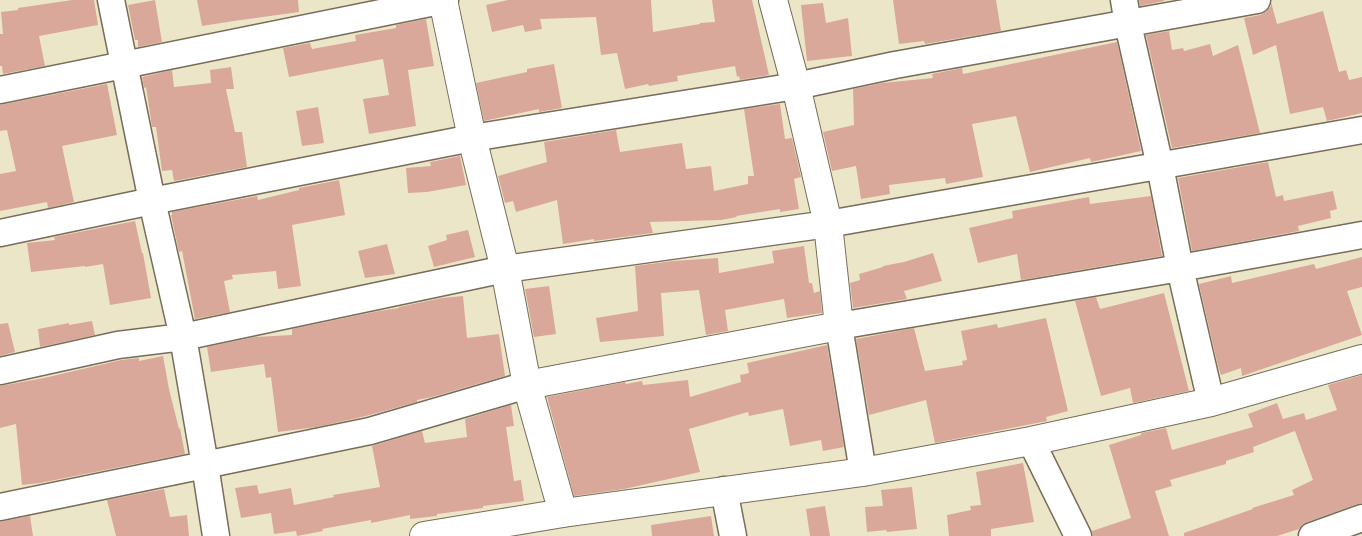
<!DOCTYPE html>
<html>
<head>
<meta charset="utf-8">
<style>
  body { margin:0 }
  canvas { display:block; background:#ece6c9 }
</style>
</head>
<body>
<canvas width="1362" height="536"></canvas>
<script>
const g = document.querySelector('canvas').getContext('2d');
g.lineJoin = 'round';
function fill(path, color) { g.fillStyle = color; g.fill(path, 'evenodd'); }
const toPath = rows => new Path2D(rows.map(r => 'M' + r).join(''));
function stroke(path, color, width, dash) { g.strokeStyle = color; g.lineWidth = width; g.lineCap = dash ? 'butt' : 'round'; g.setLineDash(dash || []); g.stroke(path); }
fill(toPath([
  [72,0,94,0,98,25,39,36,45,66,3,74,2,66,0,66,0,34,3,34,1,12,18,10,18,8],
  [155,0,162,42,138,47,138,40,135,40,128,5],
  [197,0,298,0,299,12,234,21,202,26],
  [508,0,651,0,653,32,700,24,700,23,715,22,712,0,752,0,769,75,740,80,739,76,737,77,735,66,677,76,678,81,649,86,648,84,625,89,617,53,601,55,596,17,540,19,542,29,525,32,523,25,492,32,486,5],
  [893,0,996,0,1001,31,925,44,924,41,899,44],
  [1139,0,1164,0,1164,1,1140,6],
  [1271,2,1277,24,1323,11,1339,72,1346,70,1349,80,1362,77,1362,113,1327,121,1323,107,1290,114,1276,45,1253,55,1244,18,1260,15,1266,12,1271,6],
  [823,3,826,23,848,18,852,56,807,61,801,5],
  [426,19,434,66,408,70,416,126,369,134,363,99,389,95,383,59,289,77,283,48,310,43,312,49,356,41,355,35,396,28,396,25],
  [1169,31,1172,50,1183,48,1184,51,1210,44,1213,56,1238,45,1260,133,1172,148,1146,35],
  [1117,42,1141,151,1091,162,1090,158,1030,172,1016,116,972,124,983,177,946,184,945,178,889,185,890,194,861,199,856,166,832,171,823,132,854,125,853,89,882,83,933,78,932,74,962,68,963,74],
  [554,64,562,108,539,112,539,109,484,121,476,83,527,72,527,69],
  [231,67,234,89,226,89,235,132,242,132,247,167,174,181,172,170,162,171,156,127,152,127,146,87,144,88,142,77,172,70,174,87,211,83,210,70],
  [107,84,117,135,62,146,74,202,48,208,47,202,0,211,0,174,16,171,7,130,0,131,0,105],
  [780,104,785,139,792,138,801,177,794,179,799,209,780,212,780,209,736,216,737,217,721,220,650,222,653,233,594,241,594,239,563,244,557,200,516,212,513,201,505,203,498,176,547,162,544,142,616,130,620,152,682,143,686,169,711,166,714,191,748,184,748,176,754,176,744,109],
  [318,107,324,143,302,146,296,111],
  [460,156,466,185,427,192,408,193,406,168,431,166,430,162],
  [1268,162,1276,197,1283,195,1284,201,1333,191,1337,209,1330,211,1331,218,1298,226,1299,231,1192,251,1178,178],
  [339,180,345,215,292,225,301,286,278,289,276,271,232,275,233,279,224,281,230,312,195,319,182,251,179,252,171,215,172,215,172,212,257,196,258,200,299,190,299,188],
  [1151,196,1162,256,1021,280,1017,254,978,263,969,228,1013,218,1012,211,1089,197,1090,204],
  [135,221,142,253,143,253,151,298,110,305,103,264,85,267,85,266,31,272,27,243,55,240,54,237],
  [468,230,475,257,434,267,428,246,447,240,446,235],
  [387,244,395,274,365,278,358,251],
  [804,246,809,283,812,283,814,293,820,291,822,313,787,318,784,299,725,310,728,331,706,335,699,290,661,293,664,336,600,342,596,318,638,311,635,266,673,261,718,258,719,273,774,263,772,251],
  [933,253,942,281,904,291,907,299,853,308,850,283,860,280,859,274,883,267,883,266,904,262],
  [1362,257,1362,287,1347,291,1362,335,1242,376,1241,368,1221,375,1218,366,1199,284,1231,276,1232,283,1314,264,1316,269],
  [549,286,556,334,534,337,525,289],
  [1164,293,1189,391,1133,403,1130,388,1101,396,1075,301,1096,297,1100,309],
  [463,296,467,338,499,334,505,376,432,397,417,400,417,402,366,416,317,427,278,432,271,377,266,378,264,364,211,372,207,347,255,337,292,335,292,329,379,311,399,308,399,307,442,298],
  [1046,318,1068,411,1046,417,1047,421,935,443,926,400,869,415,856,339,914,328,925,371,963,365,962,361,967,360,961,331,997,324,998,328],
  [92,321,95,335,40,347,38,329,69,323,69,325],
  [8,323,15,352,0,356,0,324],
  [827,345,844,447,823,451,821,440,790,446,783,409,749,416,748,412,689,429,700,472,624,489,574,496,547,397,625,382,626,384,642,381,643,385,688,380,690,397,741,382,740,375,749,373,747,363],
  [163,356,169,389,179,429,180,428,185,454,40,483,22,485,16,424,0,428,0,386,44,378,121,360,139,358,139,361],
  [1362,375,1362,503,1357,504,1307,522,1301,526,1299,529,1277,536,1184,536,1184,533,1253,509,1252,508,1294,495,1292,490,1313,480,1295,431,1253,447,1254,452,1226,461,1226,464,1170,480,1172,486,1155,491,1169,536,1093,536,1092,531,1131,518,1109,445,1141,435,1141,433,1166,428,1172,450,1253,427,1248,414,1277,403,1283,419,1304,413,1306,420,1337,410,1328,385],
  [511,405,514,426,506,427,514,481,521,480,524,501,483,506,483,508,437,514,437,516,410,519,410,515,371,523,371,520,322,529,323,531,297,536,296,531,274,534,271,513,241,518,235,488,257,485,259,494,291,488,294,505,334,497,333,495,380,487,372,446,422,431,425,443,467,437,465,419],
  [1023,463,1034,522,991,529,991,536,949,536,947,515,971,510,970,506,981,505,976,472],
  [912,487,917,529,887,532,886,530,867,532,865,507,883,506,881,490],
  [164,489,170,517,187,515,189,536,116,536,107,500],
  [825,506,830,536,810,536,806,509],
  [30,516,33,536,0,536,0,522],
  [711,516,714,536,652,536,651,525]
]), '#daa89a');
const street = toPath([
  [111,0,152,201,183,337,205,465,216,536],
  [1124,0,1128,24,1160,166,1180,268,1211,402],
  [0,90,445,0],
  [0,233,152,201,472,138,796,86,895,65,1257,0],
  [0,371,118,345,183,337,505,269,828,224,1362,130],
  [1031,441,1078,536],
  [863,472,839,326,1180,268,1362,235],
  [724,490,733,536],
  [0,507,370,431,527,385],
  [1312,536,1362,518]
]);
const secondary = toPath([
  [443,0,472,138,505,269,527,385,563,513],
  [527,385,839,326,828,224,796,86,773,0],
  [424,536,563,513,863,472,1031,441,1211,402,1362,359]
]);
stroke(street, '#796c5a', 29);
stroke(secondary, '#796c5a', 30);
stroke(street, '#fff', 26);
stroke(secondary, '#fff', 28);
</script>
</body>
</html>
